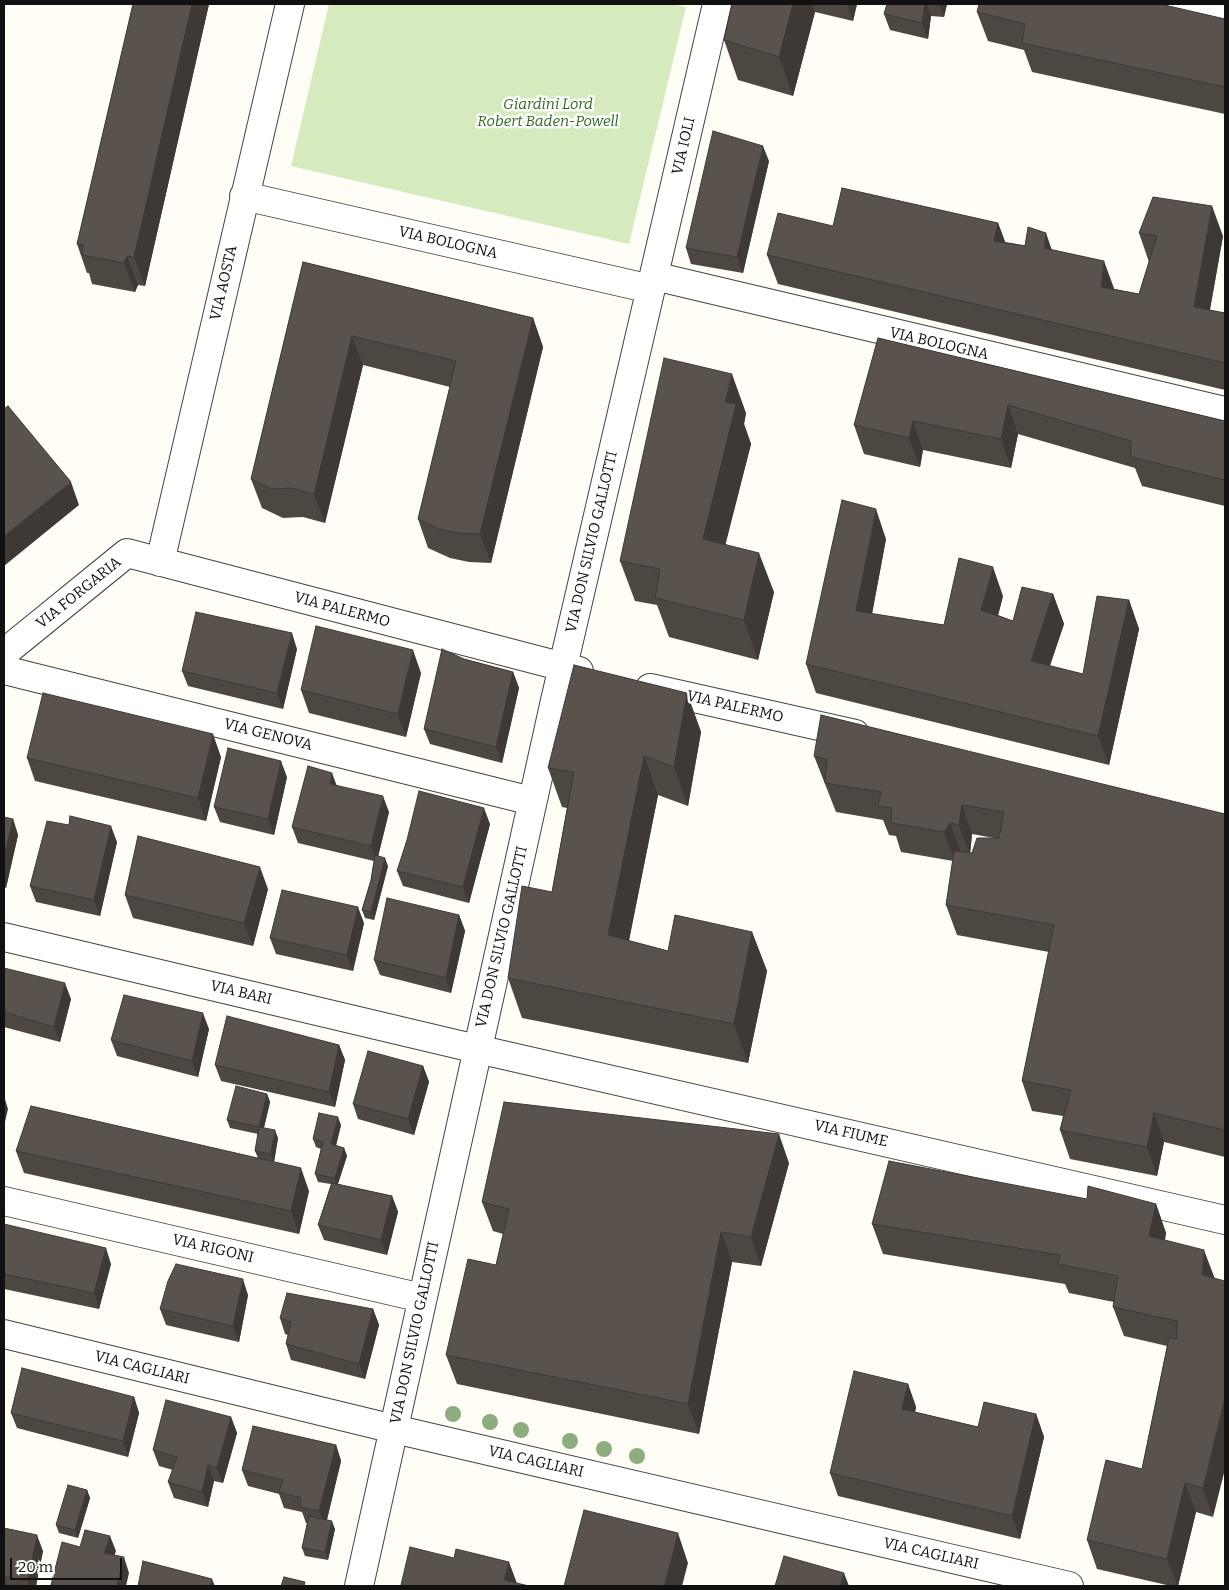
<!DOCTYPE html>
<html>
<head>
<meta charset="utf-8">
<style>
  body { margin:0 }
  #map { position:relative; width:1229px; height:1590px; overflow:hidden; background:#fffdf5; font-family:Bitter,serif }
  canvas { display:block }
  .frame { position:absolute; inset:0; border:5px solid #111; pointer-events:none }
  .scale { position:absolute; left:10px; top:1558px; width:112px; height:22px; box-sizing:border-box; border:2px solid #111; border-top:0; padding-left:6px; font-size:15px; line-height:18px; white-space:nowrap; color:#111; -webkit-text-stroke:4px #fff; paint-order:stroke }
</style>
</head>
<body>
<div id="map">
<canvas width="1229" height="1590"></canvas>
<div class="frame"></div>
<div class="scale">20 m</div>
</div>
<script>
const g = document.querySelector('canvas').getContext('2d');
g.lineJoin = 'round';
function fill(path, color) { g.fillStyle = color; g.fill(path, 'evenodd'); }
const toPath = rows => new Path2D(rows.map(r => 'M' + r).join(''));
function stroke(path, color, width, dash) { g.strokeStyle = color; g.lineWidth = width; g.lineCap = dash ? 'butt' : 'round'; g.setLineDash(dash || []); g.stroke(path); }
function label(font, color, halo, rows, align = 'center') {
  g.font = font + ' Bitter,serif'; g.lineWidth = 5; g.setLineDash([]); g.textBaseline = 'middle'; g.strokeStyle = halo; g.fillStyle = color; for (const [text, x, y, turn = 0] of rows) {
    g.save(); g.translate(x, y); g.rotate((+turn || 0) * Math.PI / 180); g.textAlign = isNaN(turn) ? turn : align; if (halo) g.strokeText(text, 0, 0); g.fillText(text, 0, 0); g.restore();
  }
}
fill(toPath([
  [329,4,671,4,686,7,629,244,291,166]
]), '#d5ebbd');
const minor = toPath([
  [1181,4,1225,14],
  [244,196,651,289],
  [654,276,1225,411],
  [160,562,290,4],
  [4,653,127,553,579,671],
  [4,670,532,801],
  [650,688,855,734],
  [4,937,477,1049,1225,1220],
  [4,1201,422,1298],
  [4,1334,394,1429,1069,1586],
  [359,1586,554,705,717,4]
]);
stroke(minor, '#444', 30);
stroke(minor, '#fff', 28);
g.fillStyle = '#8dad7f';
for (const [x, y] of [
  [453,1414],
  [490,1422],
  [521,1430],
  [570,1441],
  [604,1449],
  [637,1456]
]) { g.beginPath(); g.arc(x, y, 8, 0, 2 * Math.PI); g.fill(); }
fill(toPath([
  [133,4,209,4,145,286,138,285,135,292,92,284,89,273,87,273,77,244],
  [732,4,857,4,853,21,815,12,793,96,738,80,724,40],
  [883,4,947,4,944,17,931,16,928,39,890,30,884,14,887,5],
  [977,12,1225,19,1225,114,1032,72,1024,50,988,41],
  [769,161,743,273,691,264,686,248],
  [998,223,1005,242,1052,250,1114,289,1139,294,1149,262,1139,233,1223,236,1210,310,1225,313,1225,390,778,284,767,255,833,226],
  [303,262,533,318,543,347,491,563,469,562,450,558,428,548,418,519,450,387,363,365,325,523,303,517,283,518,262,508,251,479],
  [878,338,1225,421,1225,506,1142,486,1135,468,1018,434,1011,468,923,450,920,467,864,454,854,425],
  [746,413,744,424,751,444,725,544,774,592,758,660,669,637,657,605,635,601,620,561],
  [886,539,872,614,944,625,1003,596,998,615,1013,621,1053,594,1064,624,1050,666,1083,674,1129,600,1139,629,1109,765,816,693,806,664],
  [297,649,283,709,188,686,182,671],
  [464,659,513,672,519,688,502,763,430,744,424,729],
  [421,673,406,737,309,713,301,690],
  [687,693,701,732,688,806,658,795,629,941,668,951,752,932,767,971,748,1063,522,1018,508,978,552,892,567,808,562,807,548,768],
  [814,756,1225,814,1225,1157,1164,1142,1157,1176,1070,1159,1060,1130,1063,1116,1032,1111,1022,1081,1049,952,957,935,946,905,953,861,901,852,896,836,889,835,883,820,836,812],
  [972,834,994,838,972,853,970,853],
  [221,757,206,821,35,781,27,758],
  [287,777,274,835,220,822,214,807],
  [337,785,389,812,378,856,388,866,374,920,365,918,362,910,371,880,374,861,298,843,292,827],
  [4,817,13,819,18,835,6,888,4,887],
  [490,824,469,903,403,886,397,871,407,840],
  [69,825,117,842,100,916,36,902,30,886],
  [268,889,253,946,133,918,125,895],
  [459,915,465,931,451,993,380,975,374,960],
  [364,923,353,971,276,954,270,938],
  [4,968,71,999,60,1042,4,1027],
  [209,1029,198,1077,117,1056,111,1040],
  [339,1045,345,1060,335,1107,221,1081,215,1065],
  [423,1066,429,1082,414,1135,358,1119,353,1104],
  [267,1094,270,1102,264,1128,278,1138,274,1162,309,1191,299,1234,24,1173,16,1151,258,1158,255,1151,258,1134,230,1128,227,1120],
  [341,1125,336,1146,344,1148,347,1156,338,1184,392,1196,398,1212,387,1255,324,1240,318,1225,331,1184,318,1182,315,1174,321,1149,316,1147,313,1139],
  [789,1163,761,1266,732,1262,699,1434,457,1384,446,1355,496,1265,503,1234,493,1231,482,1202],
  [1087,1199,1156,1204,1166,1233,1165,1240,1213,1517,1196,1512,1178,1586,1171,1586,1097,1569,1087,1540,1142,1469,1167,1346,1124,1336,1113,1307,1114,1302,1069,1293,1065,1284,883,1254,872,1224],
  [4,1224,111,1264,99,1309,4,1289],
  [248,1295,239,1342,166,1325,160,1309],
  [373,1309,379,1325,365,1379,291,1360,286,1344,288,1335,285,1334,280,1318],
  [908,1384,916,1407,915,1412,978,1427,1036,1414,1044,1437,1020,1539,838,1496,830,1473],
  [134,1397,139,1413,128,1457,17,1428,11,1413],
  [231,1417,237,1433,223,1483,214,1481,208,1507,174,1498,168,1482,173,1470,159,1466,153,1450],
  [336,1445,341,1461,327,1520,335,1529,328,1560,305,1556,302,1548,307,1523,306,1523,302,1512,284,1508,279,1494,248,1486,242,1470],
  [87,1490,90,1498,78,1538,59,1533,56,1525],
  [4,1528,43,1551,36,1586,4,1586]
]), '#4d4742');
fill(toPath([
  [192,4,209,4,145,286,134,257],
  [793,4,812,4,815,12,793,96,779,57],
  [847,4,857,4,853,21],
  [925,4,927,4,931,16,928,39,922,23],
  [939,4,947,4,944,17],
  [763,146,769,161,743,273,737,257],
  [1212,206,1223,236,1205,336,1194,307],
  [998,223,1009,252,994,241],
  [1046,233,1056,262,1044,248],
  [127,256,138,285,135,292,124,263],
  [1104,261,1115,291,1101,287],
  [533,318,543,347,491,563,480,534],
  [352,336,363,365,325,523,314,494],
  [732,374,746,413,744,424,751,444,717,578,703,539,725,402],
  [1008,405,1018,434,1011,468,1001,439],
  [913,421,923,450,920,467,909,438],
  [71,482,79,505,4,566,4,536],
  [876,509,886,539,867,640,856,611],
  [759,553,774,592,758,660,744,620],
  [993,567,1003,596,992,639,981,610],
  [1053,594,1064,624,1041,690,1031,661],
  [1129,600,1139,629,1109,765,1098,736],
  [292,633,297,649,283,709,277,693],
  [413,650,421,673,406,737,398,714],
  [513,672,519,688,502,763,496,747],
  [687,693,701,732,688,806,674,767],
  [213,734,221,757,206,821,198,798],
  [644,756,658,795,622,974,608,935],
  [281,761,287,777,274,835,268,819],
  [332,773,338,789,330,784],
  [383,796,389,812,377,861,371,846],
  [962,805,972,834,970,855,959,825],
  [484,808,490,824,469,903,463,887],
  [13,819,18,835,6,888,4,881,4,858],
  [950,823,961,852,955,861,944,832],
  [111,826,117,842,100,916,94,900],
  [385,858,388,866,374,920,371,912],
  [260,867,268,889,253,946,244,923],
  [358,907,364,923,353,971,347,955],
  [459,915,465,931,451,993,446,978],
  [752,932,767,971,748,1063,734,1024],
  [65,983,71,999,60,1042,54,1027],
  [203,1013,209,1029,198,1077,192,1061],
  [339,1045,345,1060,335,1107,329,1092],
  [423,1066,429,1082,414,1135,408,1119],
  [267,1094,270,1102,262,1135,259,1127],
  [4,1096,8,1109,4,1126],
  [1154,1113,1164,1142,1157,1176,1147,1147],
  [338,1117,341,1125,334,1153,331,1144],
  [275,1130,278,1138,274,1162,271,1154],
  [779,1134,789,1163,761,1266,751,1237],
  [344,1148,347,1156,337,1186,335,1178],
  [301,1168,309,1191,299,1234,291,1211],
  [392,1196,398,1212,387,1255,381,1240],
  [1156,1204,1166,1233,1160,1265,1149,1236],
  [721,1232,732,1262,699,1434,688,1404],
  [106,1248,111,1264,99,1309,94,1293],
  [1204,1250,1215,1279,1202,1275],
  [243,1279,248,1295,239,1342,233,1326],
  [373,1309,379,1325,365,1379,359,1364],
  [908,1384,916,1407,911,1432,902,1409],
  [134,1397,139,1413,128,1457,123,1441],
  [1225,1397,1225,1469,1213,1517,1203,1488],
  [1036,1414,1044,1437,1020,1539,1012,1516],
  [231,1417,237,1433,223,1483,217,1468],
  [336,1445,341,1461,325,1527,319,1511],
  [208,1465,214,1481,208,1507,202,1492],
  [1185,1483,1196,1512,1178,1586,1167,1559],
  [87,1490,90,1498,78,1538,75,1530],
  [332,1521,335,1529,328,1560,325,1552],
  [678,1533,688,1563,682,1586,664,1586],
  [37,1535,43,1551,36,1586,29,1586,28,1581],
  [110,1536,116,1551,110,1569,104,1553],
  [124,1557,129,1573,126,1586,117,1586],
  [509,1562,518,1586,504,1580],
  [844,1573,849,1586,840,1586],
  [212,1579,215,1586,210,1586]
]), '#3f3936');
const building = toPath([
  [133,4,192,4,134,257,127,256,124,263,82,255,83,245,77,244,133,4],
  [732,4,793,4,779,57,724,40,732,4],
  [887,4,925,4,922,23,884,14,887,4],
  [979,4,1160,4,1225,19,1225,87,1022,43,1025,24,977,12,979,4],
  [713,131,763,146,737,257,686,248,713,131],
  [842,188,998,223,994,241,1025,246,1028,227,1046,233,1044,248,1104,261,1101,287,1139,294,1157,236,1139,233,1153,197,1212,206,1194,307,1225,313,1225,363,767,255,778,213,833,226,842,188],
  [303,262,533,318,480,534,458,533,439,529,418,519,456,361,352,336,314,494,292,488,272,489,251,479,303,262],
  [878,338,1225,421,1225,480,1131,457,1131,441,1008,405,1001,439,913,421,909,438,854,425,878,338],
  [664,358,732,374,725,402,736,404,703,539,759,553,744,620,655,598,660,569,620,561,664,358],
  [8,406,71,482,4,536,4,409,8,406],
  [842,500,876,509,856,611,944,625,959,558,993,567,981,610,1013,621,1022,587,1053,594,1031,661,1083,674,1097,596,1129,600,1098,736,806,664,842,500],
  [196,612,292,633,277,693,182,671,196,612],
  [316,626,413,650,398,714,301,690,316,626],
  [442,649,464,659,513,672,496,747,424,729,442,649],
  [574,665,687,693,674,767,644,756,608,935,668,951,675,915,752,932,734,1024,508,978,522,886,552,892,574,772,548,768,574,665],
  [43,693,213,734,198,798,27,758,43,693],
  [821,715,1225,814,1225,1130,1154,1113,1147,1147,1060,1130,1071,1090,1022,1081,1054,925,946,905,954,851,972,853,977,838,999,838,1004,812,962,805,959,825,950,823,944,832,891,823,892,808,878,806,881,792,825,783,827,759,814,756,821,715],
  [228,748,281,761,268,819,214,807,228,748],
  [308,766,332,773,330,784,383,796,371,846,292,827,308,766],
  [419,791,484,808,463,887,397,871,407,840,419,791],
  [70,816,111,826,94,900,30,886,47,821,69,825,70,816],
  [4,817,13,819,4,858,4,817],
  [138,836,260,867,244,923,125,895,138,836],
  [375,855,385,858,371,912,362,910,371,880,375,855],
  [282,890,358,907,347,955,270,938,282,890],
  [387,898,459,915,446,978,374,960,387,898],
  [4,968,65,983,54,1027,4,1012,4,968],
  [124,995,203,1013,192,1061,111,1040,124,995],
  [227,1016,339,1045,329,1092,215,1065,227,1016],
  [368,1051,423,1066,408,1119,353,1104,368,1051],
  [236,1086,267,1094,259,1127,275,1130,271,1154,255,1151,259,1127,227,1120,236,1086],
  [504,1102,779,1134,751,1237,721,1232,688,1404,446,1355,468,1259,496,1265,509,1209,482,1202,504,1102],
  [31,1106,301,1168,291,1211,16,1151,31,1106],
  [319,1113,338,1117,331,1144,344,1148,335,1178,315,1174,323,1142,313,1139,319,1113],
  [889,1161,1087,1199,1088,1186,1156,1204,1149,1236,1204,1250,1202,1275,1225,1281,1225,1397,1203,1488,1185,1483,1167,1559,1087,1540,1106,1460,1142,1469,1169,1338,1177,1339,1177,1321,1113,1307,1118,1276,1058,1264,1060,1255,872,1224,889,1161],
  [332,1183,392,1196,381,1240,318,1225,332,1183],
  [4,1224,106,1248,94,1293,4,1274,4,1224],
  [176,1264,243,1279,233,1326,160,1309,168,1281,176,1264],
  [287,1293,373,1309,359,1364,286,1344,291,1322,280,1318,287,1293],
  [22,1368,134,1397,123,1441,11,1413,22,1368],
  [854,1371,908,1384,902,1409,978,1427,984,1402,1036,1414,1012,1516,830,1473,854,1371],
  [166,1400,231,1417,217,1468,208,1465,202,1492,168,1482,177,1457,153,1450,166,1400],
  [253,1426,336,1445,319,1511,300,1507,301,1498,279,1492,283,1480,242,1470,253,1426],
  [68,1485,87,1490,75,1530,56,1525,68,1485],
  [584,1510,678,1533,664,1586,564,1586,584,1510],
  [309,1516,332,1521,325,1552,302,1548,309,1516],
  [4,1528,37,1535,28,1581,4,1576,4,1528],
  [85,1530,110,1536,104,1553,124,1557,117,1586,57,1586,51,1585,62,1542,80,1547,85,1530],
  [410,1547,454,1558,456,1549,509,1562,504,1580,529,1586,405,1586,401,1585,410,1547],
  [784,1556,844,1573,840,1586,775,1586,784,1556],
  [143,1561,212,1579,210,1586,138,1586,143,1561],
  [284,1577,305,1582,304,1586,281,1586,284,1577]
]);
fill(building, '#5a524d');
stroke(building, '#3f3936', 1);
label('italic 15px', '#2f6b1f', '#fff', [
  ["Giardini Lord",548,105],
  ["Robert Baden-Powell",548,122]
]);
label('15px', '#111', '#fff', [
  ["VIA IOLI",684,146,-77],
  ["VIA BOLOGNA",448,243,13],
  ["VIA AOSTA",224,283,-77],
  ["VIA BOLOGNA",939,344,13],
  ["VIA DON SILVIO GALLOTTI",592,542,-77],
  ["VIA FORGARIA",79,593,-39],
  ["VIA PALERMO",342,610,15],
  ["VIA PALERMO",735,707,13],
  ["VIA GENOVA",268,735,14],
  ["VIA DON SILVIO GALLOTTI",502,937,-77],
  ["VIA BARI",241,993,13],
  ["VIA FIUME",851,1134,13],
  ["VIA RIGONI",213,1249,13],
  ["VIA DON SILVIO GALLOTTI",415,1333,-78],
  ["VIA CAGLIARI",142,1368,14],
  ["VIA CAGLIARI",536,1462,13],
  ["VIA CAGLIARI",931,1554,13]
]);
</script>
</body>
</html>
